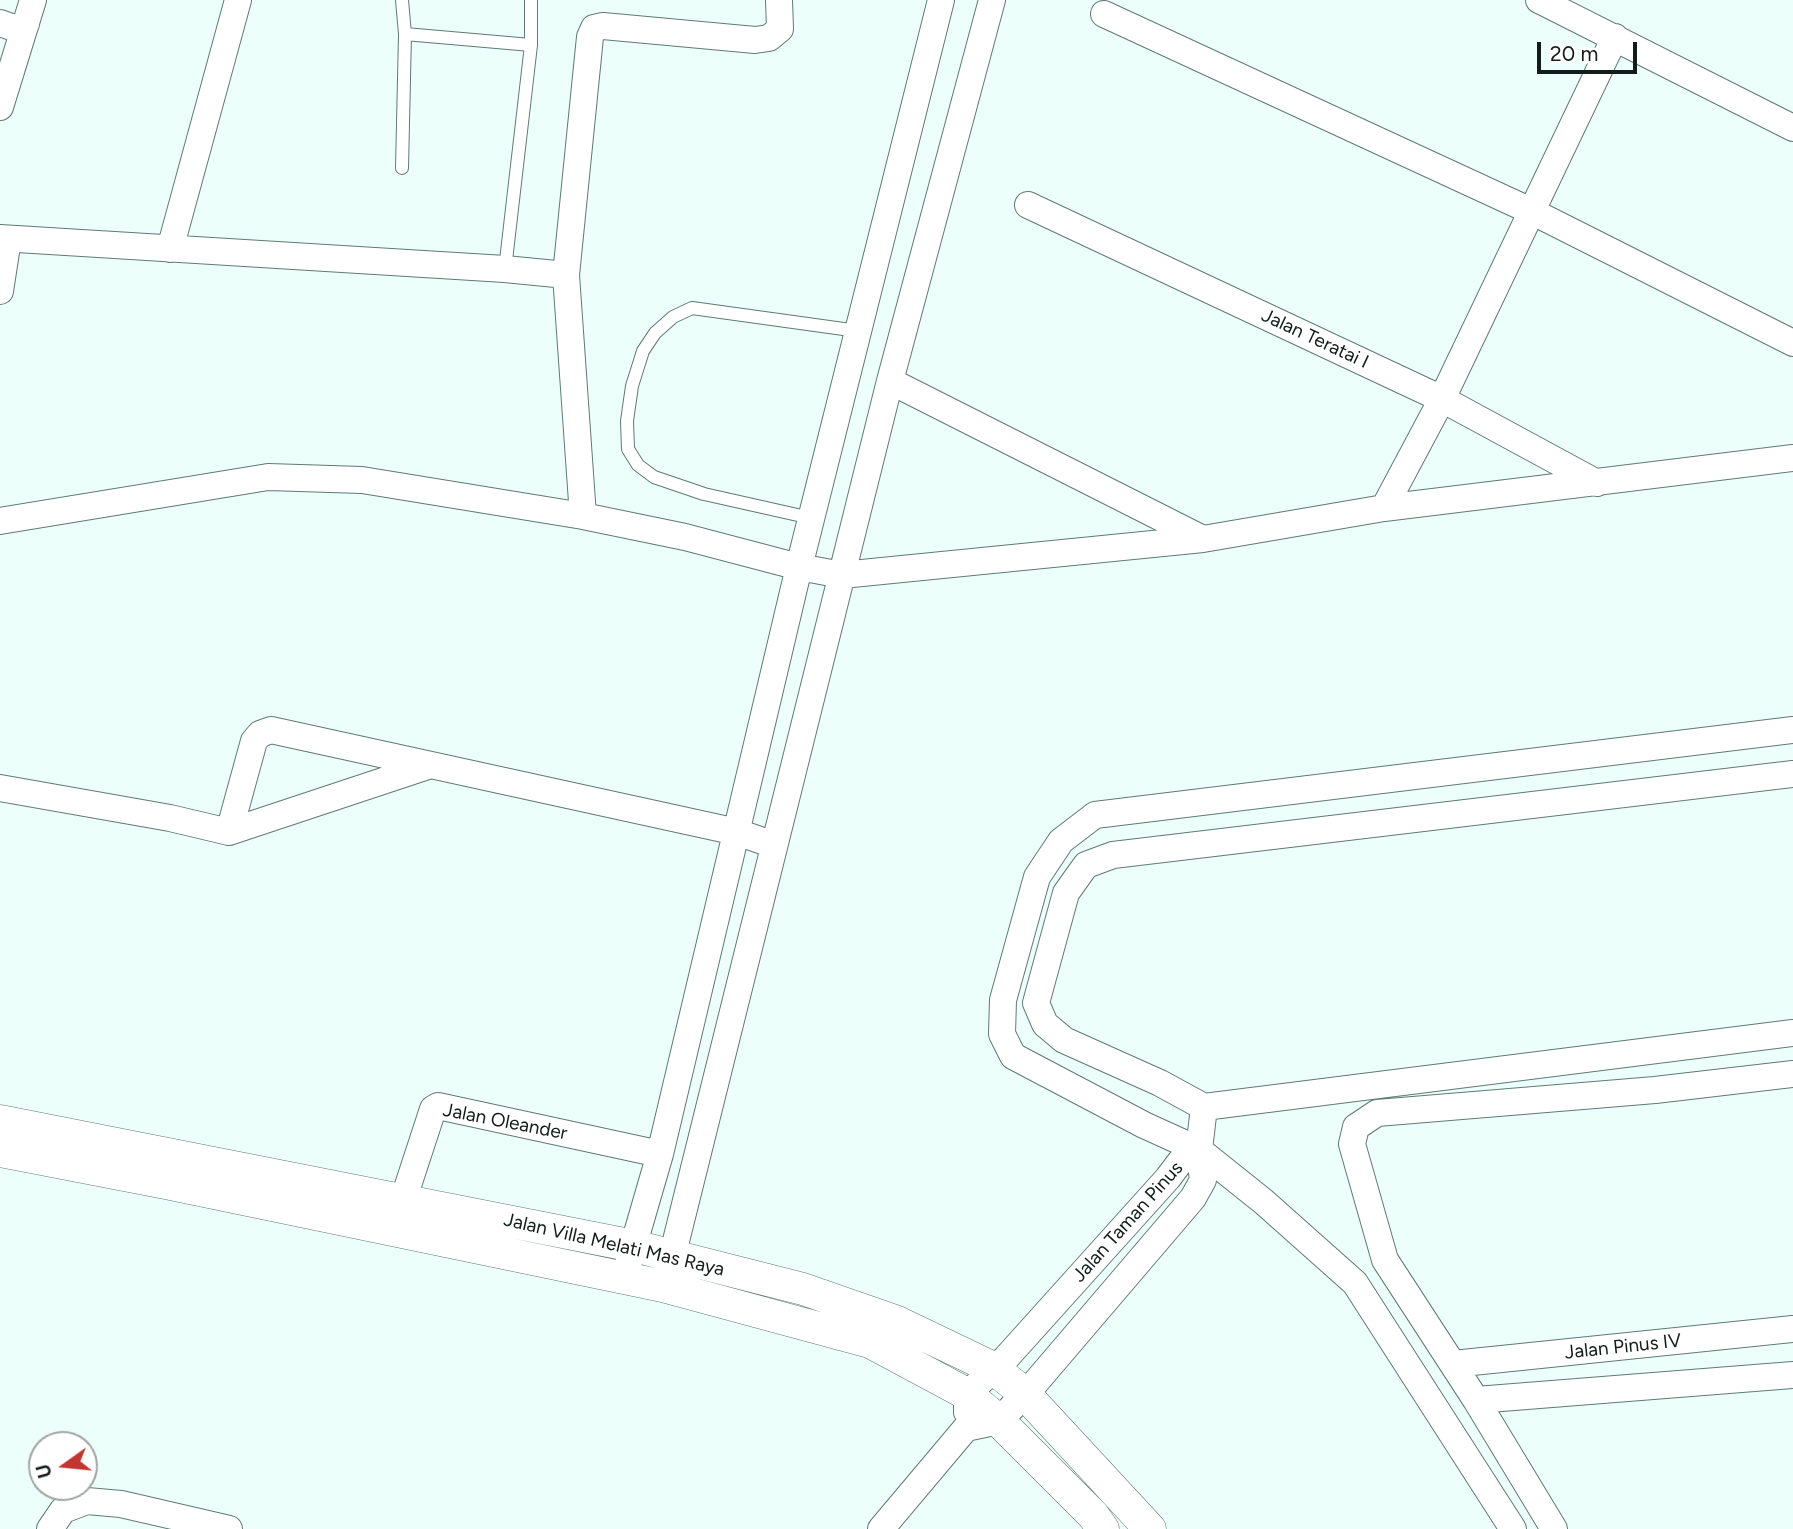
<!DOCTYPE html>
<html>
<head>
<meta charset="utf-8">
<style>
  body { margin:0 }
  #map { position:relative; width:1793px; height:1529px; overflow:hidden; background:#edfffa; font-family:Figtree,sans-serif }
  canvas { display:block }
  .north { position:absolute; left:28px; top:1431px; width:70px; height:70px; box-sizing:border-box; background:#fff; border:2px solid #a0a5a3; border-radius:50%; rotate:255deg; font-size:19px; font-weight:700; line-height:28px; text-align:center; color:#121d1a }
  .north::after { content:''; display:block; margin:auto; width:24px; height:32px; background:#c3352e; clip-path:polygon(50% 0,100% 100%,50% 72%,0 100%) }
  .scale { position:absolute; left:1537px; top:42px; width:100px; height:32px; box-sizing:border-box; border:4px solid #121d1a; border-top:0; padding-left:9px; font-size:21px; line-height:24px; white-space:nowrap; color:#121d1a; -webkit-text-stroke:5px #fff; paint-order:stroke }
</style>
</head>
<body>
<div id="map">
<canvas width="1793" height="1529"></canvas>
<div class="north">U</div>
<div class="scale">20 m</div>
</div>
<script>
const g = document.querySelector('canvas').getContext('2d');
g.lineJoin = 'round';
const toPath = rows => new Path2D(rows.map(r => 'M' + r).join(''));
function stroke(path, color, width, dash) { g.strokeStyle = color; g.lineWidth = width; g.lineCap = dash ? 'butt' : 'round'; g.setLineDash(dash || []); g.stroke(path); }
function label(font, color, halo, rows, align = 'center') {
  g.font = font + ' Figtree,sans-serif'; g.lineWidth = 5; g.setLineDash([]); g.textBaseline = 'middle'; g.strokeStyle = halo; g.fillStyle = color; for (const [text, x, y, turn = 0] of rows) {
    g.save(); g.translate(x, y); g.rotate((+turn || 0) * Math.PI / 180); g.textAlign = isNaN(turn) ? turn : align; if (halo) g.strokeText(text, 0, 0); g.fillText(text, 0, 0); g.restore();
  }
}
const service = toPath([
  [402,0,405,34,402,168],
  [405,34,531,45],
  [505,269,531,45,531,0],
  [811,518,704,494,654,477,638,465,628,449,627,421,632,386,643,351,655,333,673,317,692,308,858,331]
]);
const minor = toPath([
  [1539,0,1793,128],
  [1104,14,1531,211,1793,343],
  [0,23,14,28,26,24],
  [0,107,33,0],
  [1028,205,1442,399,1597,483],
  [0,238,505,269,566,275,583,516],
  [170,249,238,0],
  [566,275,590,37,594,28,603,26,755,40,769,38,780,29,779,0],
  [0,291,8,239],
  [890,381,1203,539],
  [1384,508,1442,399,1615,37],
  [0,521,268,477,362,480,583,516,685,537,799,567,842,575,1203,539,1384,508,1793,458],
  [1793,774,1113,855,1086,865,1066,893,1036,1003,1045,1024,1064,1040,1160,1083,1204,1107,1793,1033],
  [0,788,170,818,229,832,428,766],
  [229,832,254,741,260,734,271,730,737,832,774,845],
  [397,1219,433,1109,438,1106,660,1154],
  [668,1273,890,381,992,0],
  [624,1278,660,1154,799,567,941,0],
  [1453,1364,1793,1329],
  [1476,1400,1793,1375],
  [967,1412,967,1394,1006,1358,1168,1178,1180,1162,1199,1150],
  [50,1529,63,1510,87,1501,121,1504,229,1529],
  [881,1529,966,1428,999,1421,1036,1382,1193,1198,1203,1180,1199,1150,1204,1107],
  [1513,1529,1355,1283,1264,1202,1199,1150,1144,1125,1013,1056,1002,1034,1003,1000,1037,877,1061,841,1095,815,1793,730],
  [1554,1529,1476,1400,1385,1260,1352,1144,1356,1127,1377,1113,1655,1090,1793,1074]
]);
const tertiary = toPath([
  [0,1121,634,1246,803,1289,895,1321,993,1368,1024,1393,1150,1529],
  [0,1151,166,1183,663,1286,870,1342,967,1394,999,1421,1093,1515,1103,1529]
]);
stroke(service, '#5f7a74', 14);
stroke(minor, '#5f7a74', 28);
stroke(tertiary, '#5f7a74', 33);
stroke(service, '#fff', 12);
stroke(minor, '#fff', 26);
stroke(tertiary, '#fff', 32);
label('19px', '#121d1a', '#fff', [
  ["Jalan Teratai I",1315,339,25],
  ["Jalan Oleander",505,1122,11],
  ["Jalan Taman Pinus",1128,1222,-48],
  ["Jalan Villa Melati Mas Raya",614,1245,13],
  ["Jalan Pinus IV",1623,1347,-6]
]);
</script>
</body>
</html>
